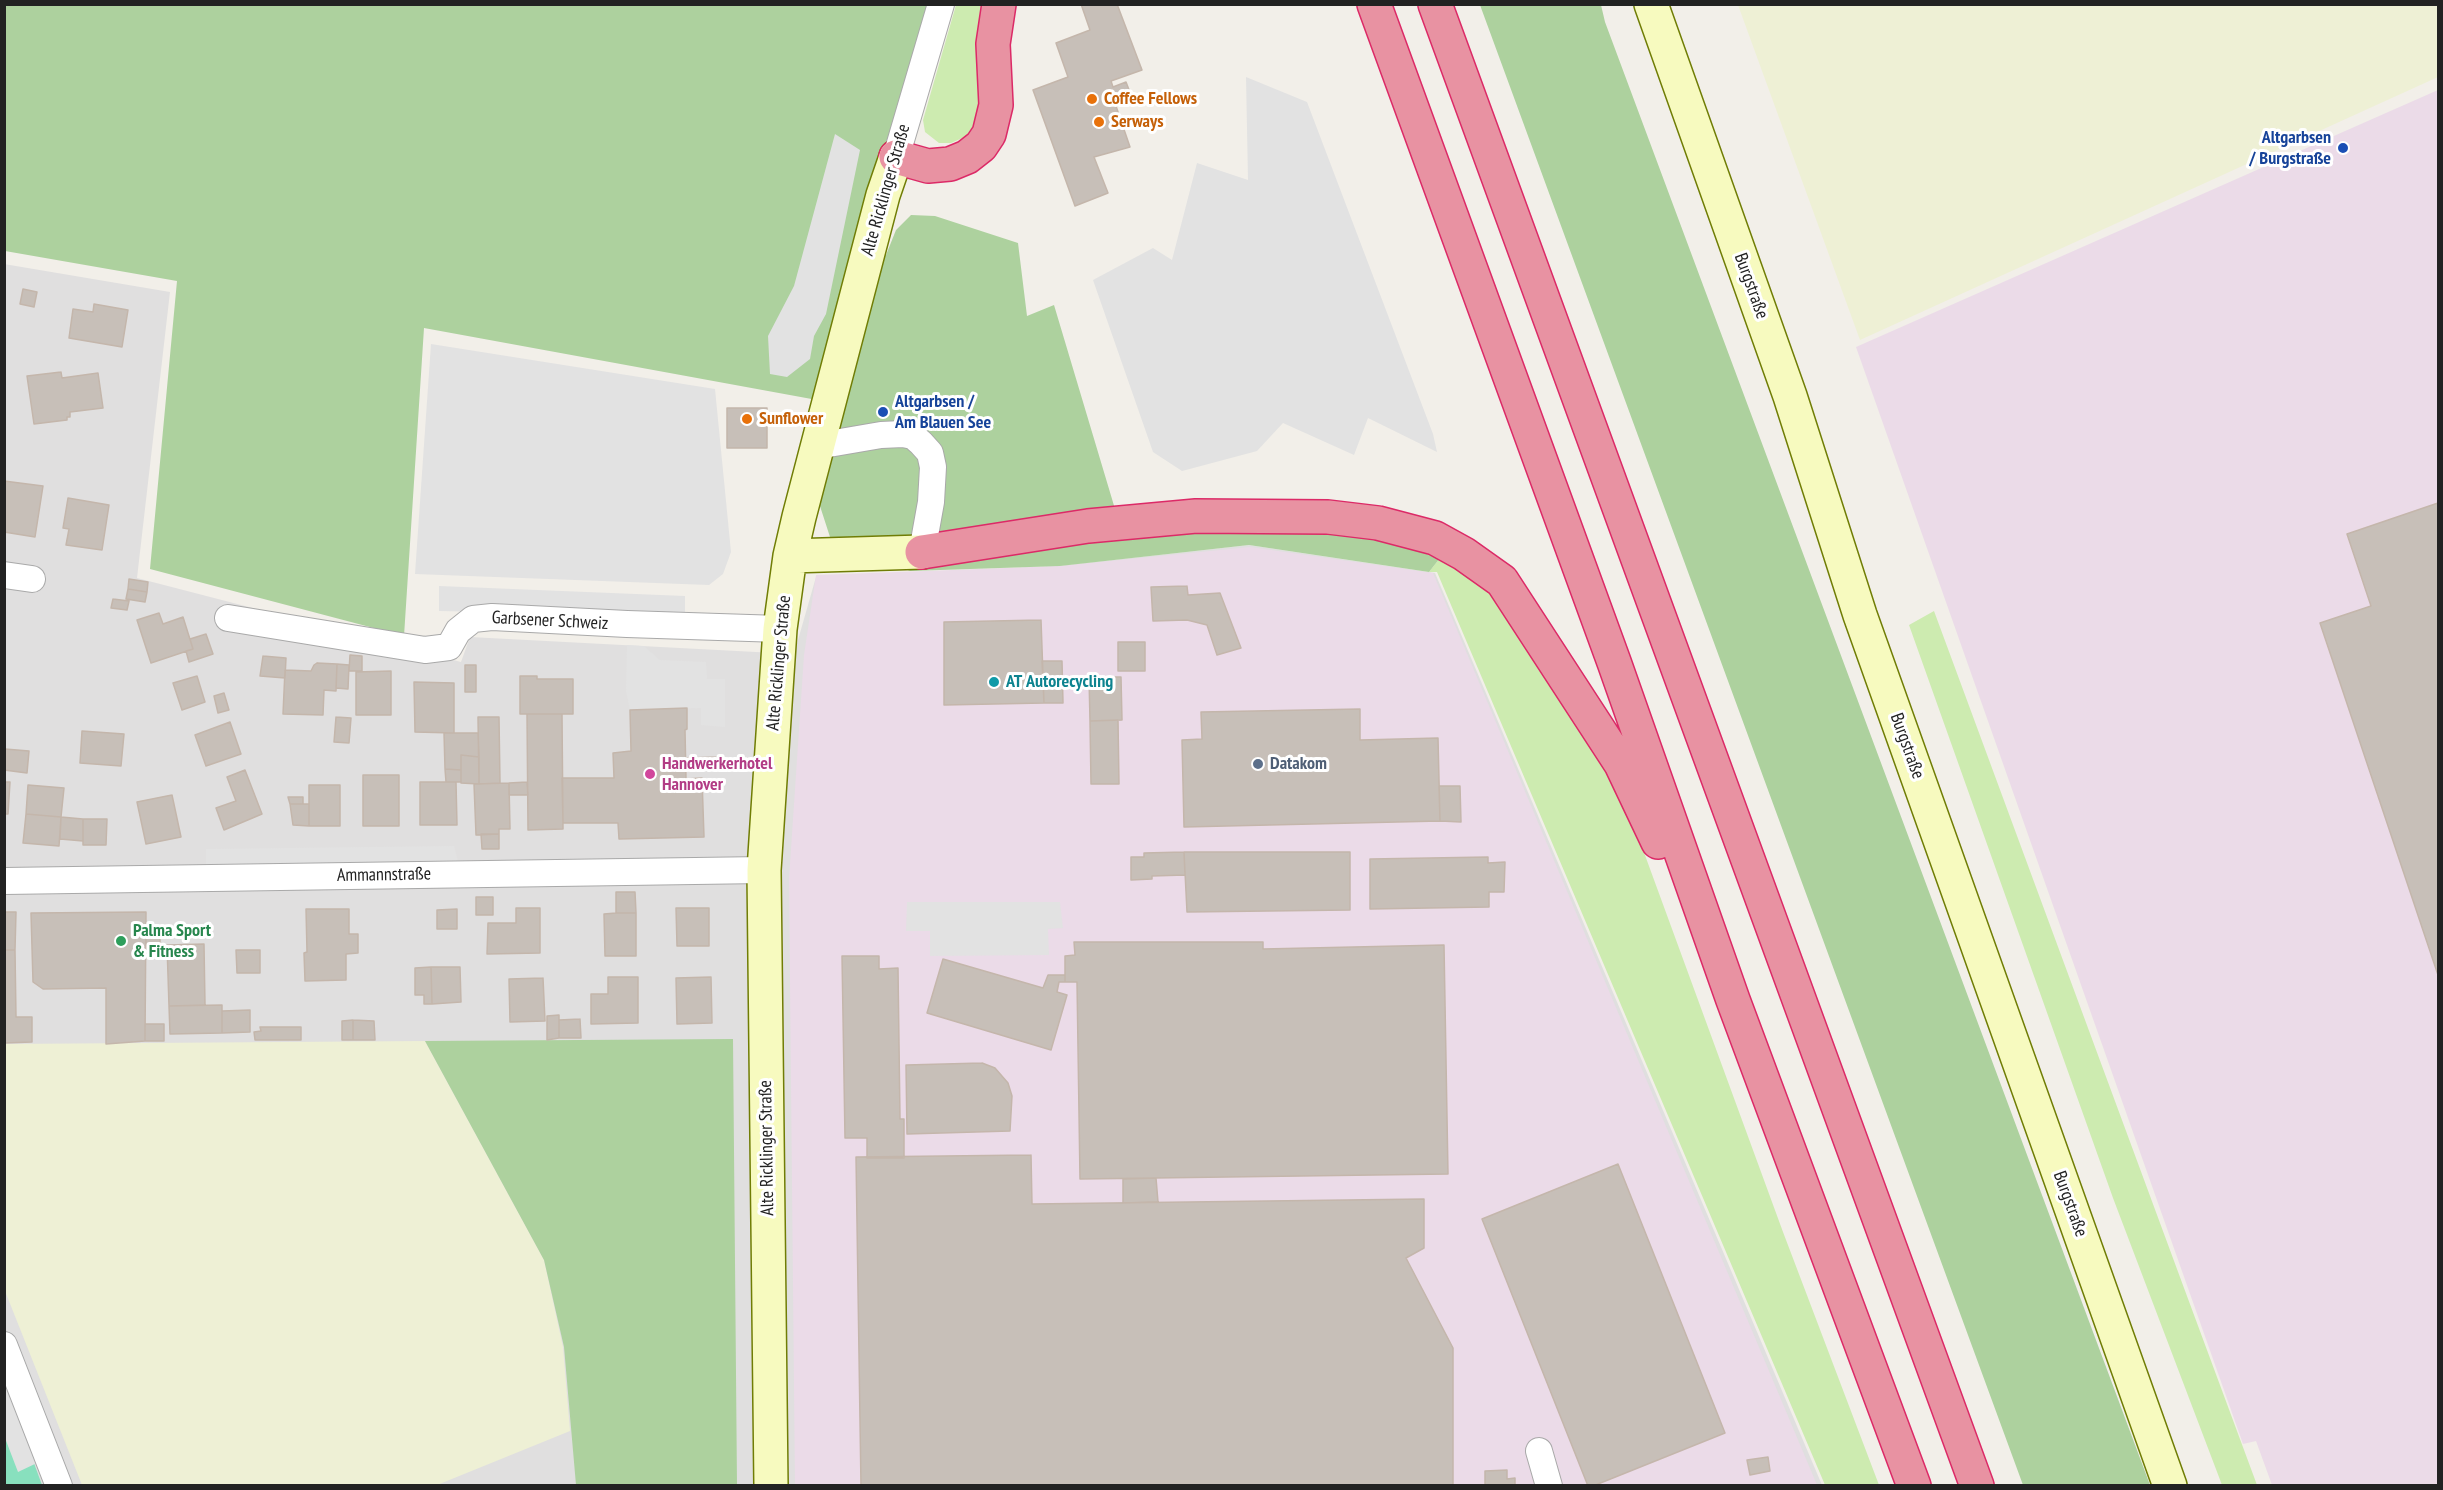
<!DOCTYPE html>
<html>
<head>
<meta charset="utf-8">
<style>
  body { margin:0 }
  #map { position:relative; width:2443px; height:1490px; overflow:hidden; background:#f2efe9; font-family:"PT Sans Narrow",sans-serif }
  canvas { display:block }
  .frame { position:absolute; inset:0; border:6px solid #222; pointer-events:none }
</style>
</head>
<body>
<div id="map">
<canvas width="2443" height="1490"></canvas>
<div class="frame"></div>
</div>
<script>
const g = document.querySelector('canvas').getContext('2d');
g.lineJoin = 'round';
function fill(path, color) { g.fillStyle = color; g.fill(path, 'evenodd'); }
const toPath = rows => new Path2D(rows.map(r => 'M' + r).join(''));
function stroke(path, color, width, dash) { g.strokeStyle = color; g.lineWidth = width; g.lineCap = dash ? 'butt' : 'round'; g.setLineDash(dash || []); g.stroke(path); }
function label(font, color, halo, rows, align = 'center') {
  g.font = font + ' "PT Sans Narrow",sans-serif'; g.lineWidth = 6; g.setLineDash([]); g.textBaseline = 'middle'; g.strokeStyle = halo; g.fillStyle = color; for (const [text, x, y, turn = 0] of rows) {
    g.save(); g.translate(x, y); g.rotate((+turn || 0) * Math.PI / 180); g.textAlign = isNaN(turn) ? turn : align; if (halo) g.strokeText(text, 0, 0); g.fillText(text, 0, 0); g.restore();
  }
}
fill(toPath([
  [4,264,170,292,137,578,461,662,470,637,794,654,816,577,1058,566,1249,545,1435,573,1822,1485,5,1485]
]), '#e0dfdf');
fill(toPath([
  [2438,90,2438,1485,2272,1485,2256,1441,2243,1444,1856,347],
  [1250,547,1433,573,1817,1485,795,1486,789,879,804,655,816,575,1060,566]
]), '#ebdbe8');
fill(toPath([
  [1738,5,2438,5,2438,77,1860,340],
  [425,1041,544,1260,563,1347,570,1431,437,1485,82,1485,5,1291,5,1044]
]), '#eef0d5');
fill(toPath([
  [956,5,987,5,982,103,975,127,969,135,951,143,939,143,925,132,923,120],
  [1440,558,1474,577,1498,602,1612,776,1631,817,1783,1232,1879,1485,1825,1485,1437,572,1429,572],
  [1934,611,2184,1288,2257,1485,2222,1485,2113,1198,1909,625]
]), '#cdebb0');
fill(toPath([
  [4,5,931,5,858,251,886,255,896,230,911,215,935,216,1018,243,1027,316,1054,305,1115,509,1259,529,1374,538,1440,558,1429,572,1249,545,1060,566,910,571,830,537,819,503,828,402,424,328,404,636,150,569,177,281,5,251],
  [1480,5,1601,5,1605,22,2150,1485,2023,1485],
  [733,1039,737,1485,576,1485,564,1347,544,1260,425,1041]
]), '#add19e');
fill(toPath([
  [5,1384,42,1485,5,1485]
]), '#88e0be');
fill(toPath([
  [1246,77,1307,102,1433,434,1437,452,1368,418,1354,455,1283,423,1257,451,1182,471,1153,452,1093,280,1153,248,1172,260,1197,163,1248,180],
  [835,134,860,150,826,314,814,336,810,359,787,377,770,374,768,336,794,286],
  [431,344,715,389,731,552,723,574,709,585,415,574],
  [439,586,685,596,685,616,439,611],
  [627,645,644,646,660,660,706,662,707,679,725,679,725,727,701,725,701,708,630,710,626,691],
  [454,846,458,862,206,865,206,849],
  [907,902,1060,902,1063,928,1048,929,1049,955,930,956,930,931,906,931],
  [4,1375,39,1462,18,1472,5,1438]
]), '#e2e2e2');
const building = toPath([
  [1081,4,1117,4,1142,70,1111,81,1113,87,1126,82,1133,100,1116,106,1130,147,1094,157,1108,193,1075,206,1033,90,1068,77,1056,43,1090,30,1081,4],
  [23,289,37,292,34,307,20,304,23,289],
  [94,304,128,310,122,347,69,338,73,309,93,312,94,304],
  [61,372,62,378,98,373,103,408,70,412,70,417,67,417,67,420,34,424,27,376,61,372],
  [727,408,767,408,767,448,727,448,727,408],
  [4,481,43,486,35,537,4,532,4,481],
  [68,498,109,505,102,550,66,545,69,529,63,528,68,498],
  [2438,503,2438,975,2320,623,2371,606,2347,534,2438,503],
  [129,579,148,582,147,592,128,589,129,579],
  [1187,586,1188,595,1220,593,1241,648,1217,655,1207,625,1187,620,1153,621,1151,587,1187,586],
  [128,589,147,592,145,602,126,599,128,589],
  [113,599,129,601,127,610,111,608,113,599],
  [159,613,163,624,183,617,193,649,151,663,137,620,159,613],
  [1041,620,1044,703,944,705,944,622,1041,620],
  [206,634,213,654,189,662,186,651,193,649,190,639,206,634],
  [1118,642,1145,642,1145,671,1118,671,1118,642],
  [350,655,362,656,362,671,349,671,350,655],
  [263,656,286,658,285,678,260,676,263,656],
  [1042,661,1062,661,1063,703,1044,703,1042,661],
  [317,663,337,664,336,691,324,690,323,715,283,714,285,670,311,671,314,665,317,663],
  [337,664,349,665,348,689,336,688,337,664],
  [465,665,476,665,476,692,465,692,465,665],
  [391,671,391,715,356,715,356,672,391,671],
  [197,676,205,702,182,710,173,683,197,676],
  [520,676,537,676,537,679,573,679,573,714,520,714,520,676],
  [1089,677,1121,677,1122,720,1090,721,1089,677],
  [414,682,454,683,454,733,415,732,414,682],
  [224,693,229,710,218,713,214,696,224,693],
  [687,708,687,729,685,730,686,779,702,778,704,837,619,839,618,823,563,823,562,778,614,778,613,753,631,751,630,710,687,708],
  [1360,709,1360,740,1438,738,1440,821,1184,827,1182,740,1202,739,1201,712,1360,709],
  [527,714,562,714,563,829,528,830,527,714],
  [336,717,351,718,349,743,334,742,336,717],
  [478,717,499,717,500,783,479,784,478,717],
  [1118,720,1119,784,1091,784,1090,721,1118,720],
  [230,722,241,754,206,766,195,735,230,722],
  [82,731,124,734,121,766,80,763,82,731],
  [444,733,478,733,479,757,461,755,461,770,445,769,444,733],
  [5,749,29,751,27,773,4,770,5,749],
  [461,755,479,757,479,784,461,783,461,755],
  [719,757,720,769,686,770,686,758,719,757],
  [445,769,461,770,461,782,446,782,445,769],
  [245,770,262,814,224,830,216,808,236,801,227,777,245,770],
  [363,775,399,775,399,826,363,826,363,775],
  [4,782,10,782,8,814,4,814,4,782],
  [420,782,456,782,457,825,420,825,420,782],
  [527,782,528,795,509,795,509,783,527,782],
  [509,783,510,829,499,829,499,834,476,835,474,784,509,783],
  [28,785,64,788,61,817,26,814,28,785],
  [309,785,340,785,340,826,309,826,309,785],
  [1439,786,1460,786,1461,822,1440,821,1439,786],
  [172,795,181,837,146,844,137,802,172,795],
  [288,797,303,797,303,804,290,804,288,797],
  [290,804,309,804,309,826,293,825,290,804],
  [26,814,61,817,59,846,23,843,26,814],
  [61,817,83,819,83,841,60,839,61,817],
  [83,819,107,819,106,845,83,845,83,819],
  [481,834,499,834,499,849,482,849,481,834],
  [1184,852,1350,852,1350,910,1187,912,1184,852],
  [1184,852,1185,875,1152,876,1152,879,1131,880,1131,857,1144,857,1144,853,1184,852],
  [1488,857,1488,863,1505,862,1504,892,1489,892,1489,907,1370,909,1370,859,1488,857],
  [616,892,635,892,636,913,616,913,616,892],
  [476,897,493,897,493,915,476,915,476,897],
  [516,908,540,908,540,953,487,954,488,923,516,923,516,908],
  [676,908,709,908,709,946,677,946,676,908],
  [306,909,349,909,349,934,358,934,358,953,346,954,346,980,305,981,304,953,307,952,306,909],
  [457,909,457,929,437,929,437,910,457,909],
  [4,912,16,912,15,950,4,950,4,912],
  [146,912,145,1041,106,1044,106,988,43,989,33,982,31,913,146,912],
  [616,913,636,913,636,956,605,956,604,914,616,913],
  [146,936,160,937,160,954,146,954,146,936],
  [1074,942,1263,942,1263,949,1444,945,1448,1174,1080,1179,1077,982,1065,982,1065,956,1075,955,1074,942],
  [204,944,205,1005,169,1006,167,945,204,944],
  [4,950,15,950,16,1017,32,1017,32,1042,4,1043,4,950],
  [236,950,260,950,260,973,237,973,236,950],
  [842,956,879,956,879,969,898,968,900,1119,904,1119,904,1158,867,1158,867,1138,845,1138,842,956],
  [943,959,1043,988,1048,975,1065,975,1065,982,1059,982,1057,992,1067,995,1051,1050,927,1013,943,959],
  [431,967,460,967,461,1002,432,1004,431,967],
  [431,967,432,1004,424,1004,424,995,415,995,415,968,431,967],
  [608,977,638,977,638,1023,591,1024,591,994,608,994,608,977],
  [711,977,712,1023,677,1024,676,978,711,977],
  [543,978,545,1021,510,1022,509,979,543,978],
  [222,1005,222,1033,170,1034,169,1006,222,1005],
  [250,1010,250,1032,222,1033,222,1011,250,1010],
  [559,1015,559,1038,547,1040,547,1016,559,1015],
  [580,1019,581,1038,559,1038,559,1020,580,1019],
  [353,1020,374,1021,375,1040,353,1040,353,1020],
  [353,1020,353,1040,342,1040,342,1021,353,1020],
  [145,1024,164,1024,164,1041,145,1041,145,1024],
  [260,1027,301,1027,301,1040,255,1040,254,1032,261,1031,260,1027],
  [982,1063,995,1068,1008,1083,1012,1096,1010,1131,907,1134,906,1065,982,1063],
  [1031,1155,1032,1204,1424,1199,1424,1248,1406,1258,1453,1348,1453,1486,861,1486,856,1157,1031,1155],
  [1618,1164,1725,1433,1593,1486,1588,1486,1482,1219,1618,1164],
  [1156,1178,1158,1202,1123,1203,1123,1179,1156,1178],
  [1768,1457,1770,1471,1750,1475,1747,1460,1768,1457],
  [1507,1470,1507,1479,1515,1478,1515,1486,1485,1486,1485,1471,1507,1470]
]);
fill(building, '#c7bfb8');
stroke(building, '#c4b6ab', 1.5);
const street = toPath([
  [896,157,941,4],
  [817,446,881,435,903,434,913,436,921,443,930,453,933,467,931,502,922,552],
  [4,575,32,579],
  [228,618,425,650,449,647,458,631,473,619,492,617,627,624,780,629],
  [4,881,764,870],
  [4,1345,59,1486],
  [1539,1451,1549,1486]
]);
const secondary = toPath([
  [1651,4,1790,396,1860,615,2170,1486],
  [790,556,922,552],
  [771,1486,764,870,780,629,790,556,799,517,883,195,896,157]
]);
const highway = toPath([
  [1374,4,1614,662,1733,1000,1914,1486],
  [1435,4,1977,1486],
  [896,157,928,166,950,164,967,157,981,146,989,134,996,105,993,44,999,4],
  [922,552,1088,526,1196,516,1328,517,1378,523,1435,538,1464,554,1502,581,1621,764,1658,842]
]);
stroke(street, '#a9a9a9', 28);
stroke(secondary, '#707d05', 36);
stroke(highway, '#dc2a67', 36);
stroke(street, '#fff', 26);
stroke(secondary, '#f7fabf', 33);
stroke(highway, '#e892a2', 33);
for (const [x, y, r, color] of [
  [1092,99,6,"#e8710a"],
  [1099,122,6,"#e8710a"],
  [2343,148,6,"#1a4fb4"],
  [883,412,6,"#1a4fb4"],
  [747,419,6,"#e8710a"],
  [994,682,6,"#0f9aa8"],
  [1258,764,6,"#5c6f8a"],
  [650,774,6,"#d1479c"],
  [121,941,6,"#2e9e5b"]
]) { const dot = new Path2D(); dot.arc(x, y, r, 0, 2 * Math.PI); g.fillStyle = color; g.fill(dot); stroke(dot, '#fff', 2); }
label('bold 18px', '#c56008', '#fff', [
  ["Coffee Fellows",1104,99],
  ["Serways",1111,122],
  ["Sunflower",759,419]
], 'left');
label('bold 18px', '#164399', '#fff', [
  ["Altgarbsen",2331,138],
  ["/ Burgstraße",2331,159],
  ["Altgarbsen /",895,402,"left"],
  ["Am Blauen See",895,423,"left"]
], 'right');
label('18px', '#222', '#fff', [
  ["Alte Ricklinger Straße",886,190,-74],
  ["Burgstraße",1751,286,70],
  ["Garbsener Schweiz",550,621,3],
  ["Alte Ricklinger Straße",779,663,-85],
  ["Burgstraße",1907,746,70],
  ["Ammannstraße",384,875,-1],
  ["Alte Ricklinger Straße",767,1148,-91],
  ["Burgstraße",2070,1204,70]
]);
label('bold 18px', '#0d838f', '#fff', [
  ["AT Autorecycling",1006,682]
], 'left');
label('bold 18px', '#b23c85', '#fff', [
  ["Handwerkerhotel",662,764],
  ["Hannover",662,785]
], 'left');
label('bold 18px', '#4e5e75', '#fff', [
  ["Datakom",1270,764]
], 'left');
label('bold 18px', '#27864d', '#fff', [
  ["Palma Sport",133,931],
  ["& Fitness",133,952]
], 'left');
</script>
</body>
</html>
